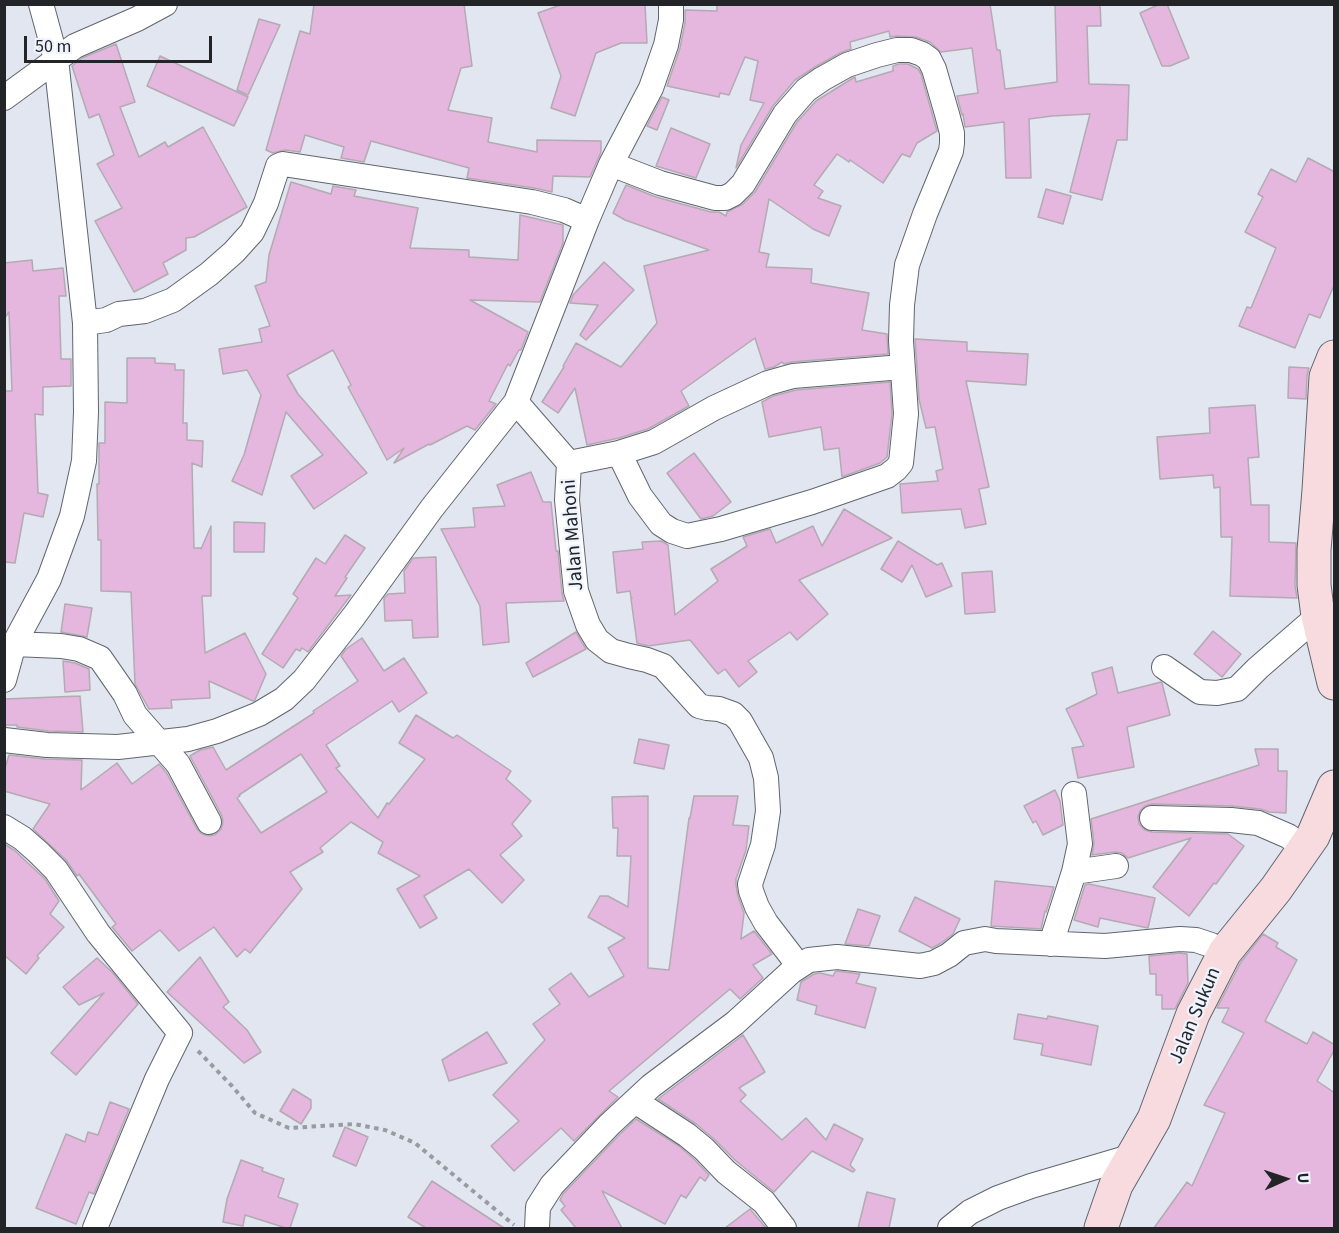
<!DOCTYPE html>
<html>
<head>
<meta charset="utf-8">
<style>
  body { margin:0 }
  #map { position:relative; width:1339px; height:1233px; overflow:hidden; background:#e1e6f0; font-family:"Source Sans 3",sans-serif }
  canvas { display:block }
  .frame { position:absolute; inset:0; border:6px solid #222427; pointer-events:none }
  .north { position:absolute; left:1255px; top:1149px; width:60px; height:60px; -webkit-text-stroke:4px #eef3fd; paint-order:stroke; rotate:87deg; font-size:16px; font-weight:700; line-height:24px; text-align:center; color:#222427 }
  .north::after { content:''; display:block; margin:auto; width:21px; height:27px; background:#222427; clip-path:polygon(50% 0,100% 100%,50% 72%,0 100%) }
  .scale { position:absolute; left:24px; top:36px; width:188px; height:27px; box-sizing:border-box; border:3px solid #222427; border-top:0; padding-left:8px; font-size:18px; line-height:21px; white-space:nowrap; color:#222427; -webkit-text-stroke:4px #eef3fd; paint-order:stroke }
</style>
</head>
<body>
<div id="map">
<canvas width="1339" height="1233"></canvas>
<div class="frame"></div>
<div class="north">U</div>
<div class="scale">50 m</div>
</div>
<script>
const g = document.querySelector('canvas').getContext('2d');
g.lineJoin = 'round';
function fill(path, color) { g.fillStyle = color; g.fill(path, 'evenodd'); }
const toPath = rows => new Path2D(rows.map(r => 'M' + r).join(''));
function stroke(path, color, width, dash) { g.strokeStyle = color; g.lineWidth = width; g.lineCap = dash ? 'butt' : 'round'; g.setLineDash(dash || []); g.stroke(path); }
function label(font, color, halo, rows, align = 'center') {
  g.font = font + ' "Source Sans 3",sans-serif'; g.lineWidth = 4.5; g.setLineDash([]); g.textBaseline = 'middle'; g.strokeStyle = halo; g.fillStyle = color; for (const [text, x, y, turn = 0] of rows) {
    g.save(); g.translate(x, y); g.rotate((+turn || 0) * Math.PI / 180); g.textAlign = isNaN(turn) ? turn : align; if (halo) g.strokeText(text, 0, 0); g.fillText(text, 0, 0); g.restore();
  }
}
const building = toPath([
  [314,4,464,4,472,66,461,68,448,110,492,118,488,142,537,152,537,140,601,141,601,152,590,177,553,176,552,192,534,188,467,178,469,168,371,141,364,162,341,158,344,147,305,135,300,152,285,150,273,153,266,150,300,31,310,34,314,4],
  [563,4,645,4,647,43,621,43,596,53,575,116,551,108,561,76,538,13,563,4],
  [717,4,990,4,997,50,1000,50,1005,89,1057,82,1055,4,1100,4,1101,26,1087,26,1089,84,1129,85,1127,140,1117,140,1102,200,1070,192,1090,114,1052,116,1029,119,1031,178,1006,178,1004,122,965,127,963,114,962,115,957,96,978,93,972,48,941,52,930,42,916,37,897,36,890,37,889,31,850,42,851,49,840,53,815,67,795,80,773,106,736,168,741,145,764,103,750,100,758,61,745,57,729,95,720,93,719,97,667,86,680,48,685,23,685,10,717,11,717,4],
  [1160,4,1167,4,1189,58,1170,66,1162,66,1140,13,1160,4],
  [259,19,280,25,248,95,237,90,259,19],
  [116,44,135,102,120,107,139,157,165,142,168,147,203,127,247,207,194,237,186,238,186,250,163,263,168,274,134,292,95,221,122,208,97,164,114,155,99,114,89,118,72,66,82,58,116,44],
  [160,56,248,97,234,126,147,86,160,56],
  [899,64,908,64,918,69,921,74,937,131,917,143,910,157,902,154,883,183,850,160,849,162,837,154,814,185,823,191,818,198,841,206,829,236,813,229,769,199,759,252,769,254,766,267,812,269,811,283,869,293,862,330,887,334,888,354,792,362,784,364,782,362,774,367,765,369,755,338,681,391,689,406,648,429,619,438,587,445,575,388,558,413,542,402,564,367,563,366,576,343,621,367,657,323,644,266,709,250,625,220,613,213,626,185,656,197,711,212,719,212,726,216,727,212,743,204,755,192,797,122,816,101,853,78,855,77,856,82,893,71,893,66,899,64],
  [662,97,669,100,657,130,647,126,662,97],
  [671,128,710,144,696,178,656,166,671,128],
  [1308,158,1335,172,1335,283,1320,318,1309,314,1295,348,1239,326,1247,307,1251,308,1276,248,1245,232,1263,197,1258,194,1271,169,1296,182,1308,158],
  [291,182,331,194,333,186,356,190,354,196,418,208,410,248,469,250,469,257,518,260,520,215,563,225,563,243,540,302,470,300,528,332,521,350,519,350,510,366,508,364,489,401,496,404,475,430,467,426,430,445,429,444,394,463,404,448,387,460,348,387,351,385,333,350,287,375,298,394,367,473,314,509,291,476,323,455,286,412,262,495,232,481,244,455,261,395,247,370,223,374,219,349,262,342,259,329,270,326,255,286,266,282,269,255,291,182],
  [1046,189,1071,196,1063,224,1038,217,1046,189],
  [32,260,33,271,63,268,66,296,59,296,61,359,71,359,71,386,43,387,43,415,35,414,38,493,48,495,43,517,24,513,15,563,4,562,4,391,12,391,9,312,4,319,4,263,32,260],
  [604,262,634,290,586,340,580,335,598,305,570,303,573,295,604,262],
  [915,339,967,342,967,351,1028,354,1026,385,966,381,989,487,979,489,986,524,965,528,961,509,902,513,900,484,938,481,936,471,943,469,935,427,926,428,919,399,915,339],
  [127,358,155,358,155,363,175,364,175,370,184,370,183,423,187,423,187,440,203,441,202,467,192,463,194,548,201,548,201,549,211,526,211,596,202,596,205,653,245,633,266,674,255,700,253,701,209,681,210,698,171,700,172,708,149,709,135,684,131,592,101,591,101,540,98,540,97,484,99,484,99,443,105,443,105,402,127,403,127,358],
  [1289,367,1309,368,1307,376,1306,399,1288,398,1289,367],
  [890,382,892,414,887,457,880,463,842,477,839,448,824,450,821,427,769,437,762,402,773,396,796,390,890,382],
  [1255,405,1259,457,1248,458,1251,505,1269,505,1269,542,1296,543,1295,585,1297,598,1230,596,1232,537,1221,537,1220,487,1214,488,1213,475,1160,479,1157,437,1210,433,1209,408,1255,405],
  [694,453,731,502,713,516,701,519,667,473,694,453],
  [531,472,543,502,551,502,556,551,558,551,562,593,564,601,506,603,509,642,483,645,480,606,441,529,475,527,473,508,505,506,497,485,531,472],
  [844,509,892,538,799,580,828,614,797,640,790,632,748,661,757,672,739,687,725,669,718,674,690,640,648,646,637,643,631,599,632,598,631,598,630,591,617,593,613,552,643,549,642,542,661,541,668,545,675,615,718,581,711,569,747,546,743,537,770,529,776,543,813,526,822,546,844,509],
  [234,522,265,523,264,552,234,552,234,522],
  [345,535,365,548,345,577,347,578,335,596,351,595,308,652,302,648,300,651,296,649,283,668,262,654,298,598,293,594,316,558,325,564,345,535],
  [898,541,937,565,942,563,952,586,926,597,912,565,902,582,881,569,898,541],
  [436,557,438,637,413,638,412,620,385,621,384,598,388,594,405,593,404,571,413,558,436,557],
  [992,571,995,612,965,614,962,573,992,571],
  [65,604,92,608,87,637,61,632,65,604],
  [1213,631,1241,654,1222,677,1194,654,1213,631],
  [576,632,586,649,533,677,526,663,576,632],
  [362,638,384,671,404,658,427,693,399,712,392,701,326,745,340,766,336,768,378,818,387,803,389,804,425,759,399,743,416,715,453,738,457,735,511,771,506,779,531,801,512,824,522,836,500,855,524,880,502,903,469,869,424,896,437,918,420,928,397,889,420,876,378,853,383,842,351,822,320,848,323,852,290,872,302,889,250,953,245,949,237,957,214,927,179,951,160,930,132,951,112,927,116,924,79,874,77,876,66,860,33,829,50,804,4,791,4,771,9,755,45,759,82,760,81,790,117,763,132,784,159,764,166,772,197,829,202,834,209,836,215,835,221,829,223,822,222,816,190,756,200,750,213,747,226,770,314,713,313,711,358,681,341,656,346,649,362,638],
  [301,754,327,792,261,833,237,798,240,796,239,795,301,754],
  [63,661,75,663,89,669,90,690,65,692,63,661],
  [1112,667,1118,693,1161,682,1162,683,1170,715,1127,727,1134,767,1078,778,1072,748,1084,746,1066,709,1097,694,1092,673,1112,667],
  [80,696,83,732,48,731,17,727,17,725,5,725,5,699,80,696],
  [639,739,669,745,664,769,634,763,639,739],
  [1255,749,1278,749,1278,771,1287,771,1286,813,1269,812,1260,809,1231,806,1152,804,1145,806,1140,811,1138,817,1139,824,1145,830,1152,832,1228,834,1244,846,1216,884,1214,883,1189,916,1153,887,1191,838,1128,858,1122,853,1115,852,1092,855,1094,843,1091,819,1259,765,1255,749],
  [1055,790,1060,801,1063,825,1043,835,1036,821,1033,823,1024,806,1055,790],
  [648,796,648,968,669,970,689,818,690,818,694,796,738,796,733,825,749,826,746,850,736,879,736,885,738,896,744,913,741,939,754,931,772,954,753,965,763,978,740,999,730,989,609,1091,618,1097,574,1141,561,1128,514,1171,491,1146,519,1121,493,1095,545,1040,533,1024,560,1004,549,989,571,973,589,997,624,976,608,948,625,938,588,917,600,896,608,896,628,907,631,856,617,856,618,828,613,828,612,797,648,796],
  [4,844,14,850,45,879,59,901,50,914,64,927,37,956,39,958,26,974,4,955,4,844],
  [995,881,1054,887,1046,912,1045,911,1041,929,991,926,995,881],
  [1089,884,1155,898,1148,928,1100,918,1098,927,1074,920,1085,885,1089,884],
  [915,897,960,919,953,934,941,943,932,948,899,931,915,897],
  [858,909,880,916,869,946,845,944,858,909],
  [1263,934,1278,943,1276,947,1297,960,1265,1021,1307,1044,1313,1032,1335,1045,1335,1049,1317,1081,1335,1093,1335,1228,1154,1228,1187,1182,1192,1186,1225,1113,1204,1105,1244,1033,1222,1022,1229,1008,1217,1008,1241,962,1263,934],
  [1180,953,1187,954,1188,983,1175,1009,1162,1009,1162,995,1156,995,1156,974,1150,974,1149,956,1180,953],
  [200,957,229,1002,223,1007,247,1030,261,1052,244,1063,167,992,200,957],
  [97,958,113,973,138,1004,76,1075,51,1053,104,993,79,1005,63,987,97,958],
  [837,971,860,974,856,983,876,988,865,1028,815,1014,817,1006,797,1000,801,982,814,974,820,973,833,976,835,972,837,971],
  [1018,1014,1047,1019,1048,1016,1098,1026,1091,1065,1041,1055,1043,1044,1014,1039,1018,1014],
  [487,1032,507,1063,449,1081,442,1060,487,1032],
  [743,1035,765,1072,739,1088,746,1095,740,1101,782,1140,806,1118,826,1140,834,1124,863,1139,850,1165,855,1170,853,1172,812,1151,774,1192,736,1161,714,1139,696,1124,658,1099,743,1035],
  [293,1089,311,1100,311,1108,301,1124,280,1111,293,1089],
  [110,1102,129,1109,94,1194,89,1192,76,1224,36,1208,66,1134,85,1142,88,1132,98,1135,110,1102],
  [636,1119,679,1146,694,1159,709,1175,705,1181,700,1177,686,1198,681,1195,665,1224,602,1191,622,1228,576,1228,561,1210,565,1206,560,1200,563,1194,619,1135,636,1119],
  [345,1127,368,1137,356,1166,333,1156,345,1127],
  [241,1160,263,1168,262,1171,284,1179,278,1197,298,1204,290,1228,286,1228,245,1215,243,1226,223,1222,227,1199,241,1160],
  [432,1181,504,1228,426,1228,408,1217,432,1181],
  [867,1192,895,1199,889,1228,858,1228,867,1192],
  [750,1209,766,1228,725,1228,750,1209]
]);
fill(building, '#e5b6de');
stroke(building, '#b3aab2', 1.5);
const street = toPath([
  [4,98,75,46,137,19,165,4],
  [611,164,660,183,715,198,725,198,733,194,743,184,785,114,806,90,822,79,847,65,877,55,897,50,911,50,922,54,929,59,934,69,947,114,952,133,952,143,951,151,925,214,907,265,902,305,901,341,906,414,901,463,896,469,887,476,812,502,721,529,687,536,672,531,661,524,640,496,619,453,654,442,714,408,768,383,793,376,902,367],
  [85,323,106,320,119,314,145,311,173,300,209,274,234,252,252,232,266,203,278,166,283,164,532,202,564,210,587,220],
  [516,402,569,463,567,500,576,591,588,625,597,640,611,651,629,656,647,660,663,666,699,706,707,708,719,709,733,714,740,721,761,758,766,778,768,811,763,845,750,884,751,891,757,907,766,923,799,966],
  [569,463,619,453],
  [14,644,61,646,79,649,100,658,125,694,135,715,178,764,209,822],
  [1164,667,1200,692,1217,693,1237,689,1258,668,1318,616],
  [4,680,14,644,49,579,72,516,84,461,86,412,85,323,56,59,41,4],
  [4,740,47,745,118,747,188,739,217,731,259,714,284,699,304,680,354,616,432,508,516,402,587,220,611,164,651,88,666,45,671,20,671,4],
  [1152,818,1231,820,1258,823,1288,836,1304,847],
  [4,827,22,838,38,852,56,870,98,933,180,1033,157,1079,95,1228],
  [1074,872,1116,866],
  [1051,944,1074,872,1080,844,1074,794],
  [635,1101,687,1135,704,1149,726,1172,764,1202,784,1228],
  [537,1228,538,1207,552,1185,609,1125,651,1086,735,1023,792,971,809,960,837,957,920,966,934,963,949,955,964,943,985,939,996,941,1105,946,1180,939,1196,940,1211,945,1225,952],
  [950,1228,970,1212,998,1198,1031,1186,1133,1156]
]);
const secondary = toPath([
  [1334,357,1326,377,1319,490,1314,550,1314,585,1318,616,1334,683],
  [1101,1228,1116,1185,1154,1119,1193,1014,1225,952,1276,889,1313,836,1334,787]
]);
stroke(street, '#61656e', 26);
stroke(secondary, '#61656e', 35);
stroke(toPath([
  [198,1051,232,1086,255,1113,289,1128,354,1124,385,1130,415,1143,514,1225]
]), '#979ba2', 4, [4.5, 4.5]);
stroke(street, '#fff', 24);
stroke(secondary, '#f8dbdf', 33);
label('20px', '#222427', '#eef3fd', [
  ["Jalan Mahoni",574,535,-94],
  ["Jalan Sukun",1196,1016,-67]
]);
</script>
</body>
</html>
